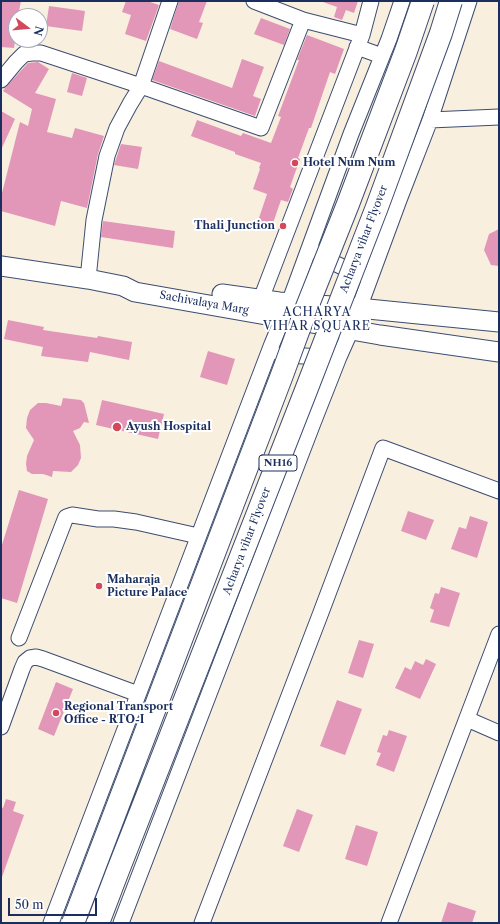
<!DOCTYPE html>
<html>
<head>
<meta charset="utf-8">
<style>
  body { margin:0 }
  #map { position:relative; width:500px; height:924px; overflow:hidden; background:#f8efdf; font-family:"Libre Caslon Text",serif }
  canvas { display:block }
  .frame { position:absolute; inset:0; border:2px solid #1b2f5e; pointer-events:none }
  .north { position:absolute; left:8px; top:8px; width:40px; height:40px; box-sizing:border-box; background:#fff; border:1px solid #a4acbf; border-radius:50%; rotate:106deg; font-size:11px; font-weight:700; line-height:16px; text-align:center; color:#1b2f5e }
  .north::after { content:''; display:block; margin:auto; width:14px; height:18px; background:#d1495b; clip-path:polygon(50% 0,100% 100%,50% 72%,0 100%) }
  .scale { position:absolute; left:8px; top:898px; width:89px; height:18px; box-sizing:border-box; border:2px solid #1b2f5e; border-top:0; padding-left:5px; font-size:12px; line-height:14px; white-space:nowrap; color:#1b2f5e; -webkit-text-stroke:3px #fff; paint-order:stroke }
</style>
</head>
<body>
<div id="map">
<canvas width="500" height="924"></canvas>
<div class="frame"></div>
<div class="north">N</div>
<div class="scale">50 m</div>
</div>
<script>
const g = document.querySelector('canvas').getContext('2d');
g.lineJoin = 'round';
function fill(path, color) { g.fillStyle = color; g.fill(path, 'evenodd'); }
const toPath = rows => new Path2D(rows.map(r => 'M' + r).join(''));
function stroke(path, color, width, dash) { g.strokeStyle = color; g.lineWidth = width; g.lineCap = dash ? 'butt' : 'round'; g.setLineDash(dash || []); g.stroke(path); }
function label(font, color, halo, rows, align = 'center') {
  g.font = font + ' "Libre Caslon Text",serif'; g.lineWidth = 4; g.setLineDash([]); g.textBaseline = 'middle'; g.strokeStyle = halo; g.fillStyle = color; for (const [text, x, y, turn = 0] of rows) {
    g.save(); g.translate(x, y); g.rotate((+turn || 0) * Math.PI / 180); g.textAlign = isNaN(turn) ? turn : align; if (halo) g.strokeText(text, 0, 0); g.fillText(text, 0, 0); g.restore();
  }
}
fill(toPath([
  [1,1,21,1,18,16,16,16,16,35,14,48,1,47],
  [126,1,147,1,159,5,146,41,125,34,131,15,122,12],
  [179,1,207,1,199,22,203,23,197,39,170,29],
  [323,1,358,1,354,13,346,10,342,20,334,17,337,7,323,2],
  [49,6,85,11,82,31,46,26],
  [261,18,290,29,284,45,254,34],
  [307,35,344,49,335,74,330,72,311,128,309,128,298,158,300,159,290,187,293,189,288,202,281,200,272,226,258,221,267,194,253,189,260,169,259,168,261,163,235,154,235,152,191,136,197,120,241,136,243,133,271,143,281,117,278,116,299,60,297,60],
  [242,59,264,67,253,96,261,99,255,116,152,80,159,61,232,88],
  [38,62,49,69,35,93,56,99,47,132,72,138,75,128,104,136,98,154,87,208,61,201,55,226,1,211,1,197,20,122,28,126,32,109,3,91,5,88,28,63],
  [72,73,87,78,82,96,67,92],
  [1,111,15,119,1,150],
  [121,144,142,147,138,169,114,165],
  [103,221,175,231,173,248,101,237],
  [499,229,499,266,491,265,484,250,489,234],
  [8,320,44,327,43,330,97,338,98,336,132,342,129,360,90,352,88,362,41,356,43,347,4,339],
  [208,351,235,359,227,385,200,377],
  [63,398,81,400,84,403,89,423,84,422,80,428,73,431,80,445,81,458,78,465,71,472,53,471,52,477,43,474,32,474,27,471,26,464,27,456,34,440,26,428,27,418,30,410,38,403,46,403,61,406],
  [102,400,164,414,158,439,96,425],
  [19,490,48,499,17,603,1,598,1,548],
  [408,511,434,520,426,540,401,531],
  [470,516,488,522,477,558,451,549,459,527,466,529],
  [441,587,460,593,449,627,430,622,434,610,430,608,435,593,439,594],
  [359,640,374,644,363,678,348,673],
  [426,659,436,664,420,699,395,688,405,667,411,670,415,661,423,665],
  [56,682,73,689,54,736,38,729],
  [337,700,362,709,345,755,320,746],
  [389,730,407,736,394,772,376,765,381,753,377,752,383,735,387,736],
  [6,799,16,802,13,811,24,815,2,877,1,877,1,807,3,808],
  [297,809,313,815,299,852,283,846],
  [356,825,378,832,367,866,345,859],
  [448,902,476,911,472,923,441,923]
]), '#e296b8');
const minor = toPath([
  [170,1,141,86,261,128,303,20],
  [254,1,303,20,362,35],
  [357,47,382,56],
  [1,80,16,62,24,54,32,53,41,53,141,86,130,104,117,128,107,156,94,220,88,279],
  [430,120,499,117],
  [319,253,328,260,355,273,360,274],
  [261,299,362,35,371,1],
  [281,355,327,357],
  [19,638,66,517,72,515,98,519,114,519,136,522,198,536],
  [467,719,499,733],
  [1,727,22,669,25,662,30,658,36,657,43,659,138,694],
  [51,923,272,344,289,303,351,134,389,39,402,1],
  [121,923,313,423,339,357,351,330,399,200,430,120,469,1],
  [202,923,320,615,383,448,499,491],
  [389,923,499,634]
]);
const major = toPath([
  [1,266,88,279,123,286,135,292,380,335,499,352],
  [222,294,279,302,358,308,499,322]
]);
stroke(minor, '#3c4c71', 17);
stroke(major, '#3c4c71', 21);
stroke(minor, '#fff', 15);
stroke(major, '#fff', 19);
const highwayBridge = toPath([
  [73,923,282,375,307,307,348,204,406,51,423,1],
  [98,923,117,873,305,393,377,207,441,33,451,1]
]);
stroke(highwayBridge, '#3c4c71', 24, []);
stroke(highwayBridge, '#fff', 22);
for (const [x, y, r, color] of [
  [295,163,4,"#d1495b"],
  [283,226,4,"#d1495b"],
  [117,427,5,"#d1495b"],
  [99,586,4,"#d1495b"],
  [56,713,4,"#d1495b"]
]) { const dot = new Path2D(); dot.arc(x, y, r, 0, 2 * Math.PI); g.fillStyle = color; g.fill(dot); stroke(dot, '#fff', 1.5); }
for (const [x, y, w] of [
  [278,463,38]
]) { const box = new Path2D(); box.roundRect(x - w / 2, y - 8, w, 16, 3); g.fillStyle = '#fff'; g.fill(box); stroke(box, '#1b2f5e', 1); }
label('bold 10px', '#1b2f5e', null, [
  ["NH16",278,463]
]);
label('bold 11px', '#1b2f5e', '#fff', [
  ["Hotel Num Num",303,163],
  ["Thali Junction",275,226,"right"],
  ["Ayush Hospital",126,427],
  ["Maharaja",107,580],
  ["Picture Palace",107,593],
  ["Regional Transport",64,707],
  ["Office - RTO-I",64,720]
], 'left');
label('11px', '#1b2f5e', '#fff', [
  ["Acharya vihar Flyover",364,239,-69],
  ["Sachivalaya Marg",204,303,10],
  ["Acharya vihar Flyover",247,541,-69]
]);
g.letterSpacing = '1px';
label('12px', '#1b2f5e', '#fff', [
  ["ACHARYA",317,313],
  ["VIHAR SQUARE",317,327]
]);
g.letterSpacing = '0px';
</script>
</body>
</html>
